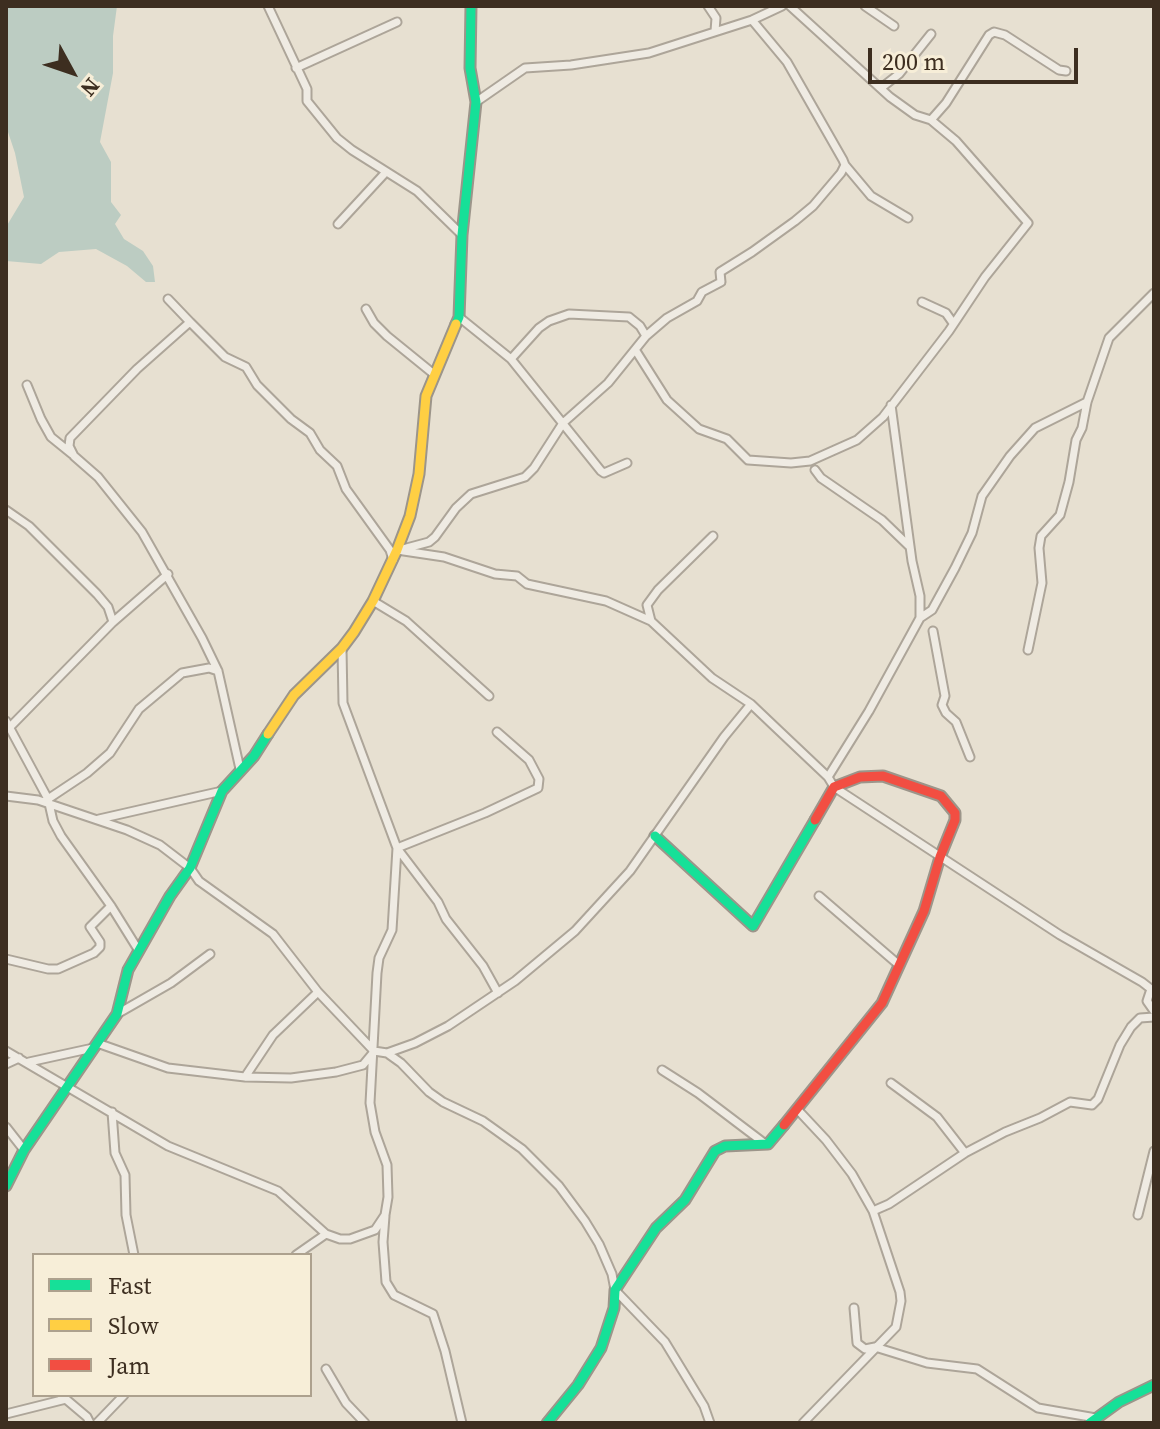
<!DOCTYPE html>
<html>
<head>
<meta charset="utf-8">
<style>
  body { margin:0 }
  #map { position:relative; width:1160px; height:1429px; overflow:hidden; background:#e7e0d1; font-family:"Source Serif 4",serif }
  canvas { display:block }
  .frame { position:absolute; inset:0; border:8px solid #3d2e20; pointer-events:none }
  .legend { position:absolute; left:32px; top:1253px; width:280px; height:144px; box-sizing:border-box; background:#f7eed8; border:2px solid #ada18e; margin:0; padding:10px 14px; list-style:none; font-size:24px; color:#3d2e20 }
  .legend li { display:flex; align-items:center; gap:16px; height:40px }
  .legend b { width:40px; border:2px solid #ada18e }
  .north { position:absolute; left:32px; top:32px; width:80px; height:80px; -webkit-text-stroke:6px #f7eed8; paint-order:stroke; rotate:130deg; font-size:22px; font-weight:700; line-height:32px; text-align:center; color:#3d2e20 }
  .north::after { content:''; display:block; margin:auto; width:28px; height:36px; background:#3d2e20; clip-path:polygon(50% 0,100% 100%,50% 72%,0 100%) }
  .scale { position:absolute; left:868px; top:48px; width:210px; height:36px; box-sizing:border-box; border:4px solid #3d2e20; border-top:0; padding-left:10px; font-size:24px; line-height:28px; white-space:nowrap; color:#3d2e20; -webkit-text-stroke:6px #f7eed8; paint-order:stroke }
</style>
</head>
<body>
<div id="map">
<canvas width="1160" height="1429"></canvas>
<div class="frame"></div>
<ul class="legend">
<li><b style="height:10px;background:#16e098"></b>Fast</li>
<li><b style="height:10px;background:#ffcf43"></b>Slow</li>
<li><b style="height:10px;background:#f24e42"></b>Jam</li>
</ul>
<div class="north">N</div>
<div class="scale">200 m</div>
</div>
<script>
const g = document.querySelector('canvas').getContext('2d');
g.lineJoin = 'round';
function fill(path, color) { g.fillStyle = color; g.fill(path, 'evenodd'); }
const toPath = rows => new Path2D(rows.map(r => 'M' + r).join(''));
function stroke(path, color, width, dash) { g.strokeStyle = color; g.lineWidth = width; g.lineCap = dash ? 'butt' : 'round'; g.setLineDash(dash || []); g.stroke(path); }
fill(toPath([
  [6,6,117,6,113,36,113,73,100,142,111,162,111,202,121,215,115,224,124,239,143,251,153,266,155,282,146,282,127,266,96,249,59,252,41,264,6,261,6,227,24,197,15,153,6,126]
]), '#bcccc2');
const street = toPath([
  [268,6,307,89,307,101,337,138,352,150,417,191,462,235],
  [708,6,716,18,715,31],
  [865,6,894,26],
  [296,68,397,22],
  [881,88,899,74,931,34],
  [476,102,525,68,571,65,649,53,752,20,782,6],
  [931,120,946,103,989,35,994,32,1005,35,1059,70,1066,71],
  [845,165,871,196,908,218],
  [338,224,386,172],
  [168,299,190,322],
  [922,302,946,313,953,323],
  [366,309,374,323,387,336,435,375],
  [459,317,511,359,601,471,604,473,627,463],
  [636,351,667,400,699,429,727,439,748,460,791,463,810,461,857,440,883,417,949,331,985,277,1028,223,956,141,931,120,915,115,890,97,790,6],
  [511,359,539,328,549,321,569,314,629,317,640,326,646,336],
  [27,385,41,419,51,437,72,454],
  [815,470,821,478,882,520,910,547],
  [6,510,29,526,97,594,108,607,113,622],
  [403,549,429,542,435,537,456,508,471,494,525,477,534,468,563,423,608,383,646,336,667,318,697,301,702,292,721,282,720,272,752,252,795,221,813,206,841,173,845,165,843,160,787,62,752,20],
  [397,550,444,557,495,574,517,576,527,584,606,601,651,621,712,678,751,704,772,724,828,777,834,787,1060,935,1142,982,1151,989,1147,1001,1154,1011],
  [373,601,406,621,489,696],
  [920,618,932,610,955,568,972,533,982,496,1010,456,1035,428,1087,402],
  [651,621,647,605,658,590,713,536],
  [933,631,945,696,942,705,946,713,956,722,970,757],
  [1028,650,1042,583,1039,548,1041,536,1060,515,1069,482,1076,440,1082,428,1087,402,1109,338,1154,293],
  [6,721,48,799,53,821,61,836,111,906,139,951],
  [10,727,113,622,168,574],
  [497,732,529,760,539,779,538,788,485,813,397,848,438,902,446,919,483,966,498,993],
  [240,769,218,671,202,638,142,532,98,477,74,456,69,446,70,438,137,369,190,322,225,357,246,367,257,385,291,419,310,433,320,450,337,466,346,489,390,550,393,560],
  [828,777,869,711,920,618,920,596,912,561,891,405],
  [6,796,38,800,127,830,160,845,190,868,199,881,273,934,318,992,374,1051,387,1053,401,1063,429,1092,443,1102,483,1121,522,1149,559,1186,585,1221,599,1244,612,1274,615,1290,665,1342,704,1406,710,1423],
  [48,799,87,773,110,753,139,709,182,673,209,668,218,671],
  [99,819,222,791],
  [819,896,899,965],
  [6,959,48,969,58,969,94,953,100,947,100,942,90,927,111,906],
  [117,1014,171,983,210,954],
  [97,1043,168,1068,245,1077,291,1078,336,1072,363,1065,373,1053],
  [6,1051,168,1146,278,1191,326,1234],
  [387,1053,415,1043,448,1026,515,981,575,931,630,871,724,737,751,704],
  [29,1062,93,1048],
  [6,1064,19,1058],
  [662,1070,698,1093,764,1143],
  [245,1077,273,1035,318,992],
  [891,1083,937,1117,965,1153],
  [797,1109,826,1140,852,1174,873,1211,900,1292,901,1301,896,1327,803,1423],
  [112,1112,115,1153,125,1175,126,1215,134,1255],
  [6,1127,24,1150],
  [873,1211,889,1204,965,1153,1005,1132,1040,1118,1070,1102,1092,1105,1098,1099,1120,1045,1131,1027,1140,1018,1154,1017],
  [1138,1215,1154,1151],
  [385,1216,383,1242,386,1282,394,1295,433,1314,445,1351,462,1423],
  [296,1255,326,1234,340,1239,350,1239,375,1230,385,1215,388,1197,387,1165,375,1132,370,1103,377,973,379,958,392,930,397,848,343,703,342,648],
  [854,1308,857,1343,865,1349,875,1347,927,1363,977,1369,1038,1408,1096,1418],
  [326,1369,346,1403,365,1423],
  [61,1395,87,1417,90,1423],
  [6,1414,66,1399],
  [97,1423,124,1395]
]);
const fast = toPath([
  [456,324,459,317,462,235,476,102,470,68,471,6],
  [655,836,753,926,815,820],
  [6,1186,24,1150,117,1014,128,970,170,896,190,868,222,791,254,756,268,734],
  [547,1423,578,1385,601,1348,614,1308,615,1290,656,1228,685,1200,715,1151,725,1146,768,1144,784,1125],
  [1090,1423,1119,1402,1154,1385]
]);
const slow = toPath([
  [268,734,294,695,342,648,354,632,373,601,397,550,410,516,419,474,426,396,456,324]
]);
const jam = toPath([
  [784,1125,882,1003,924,911,940,857,955,820,955,813,941,796,883,776,860,777,834,787,815,820]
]);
stroke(street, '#ada599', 11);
stroke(fast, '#9c958a', 13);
stroke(slow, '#9c958a', 13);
stroke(jam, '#9c958a', 13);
stroke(street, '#efebe3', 7);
stroke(fast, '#16e098', 9);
stroke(slow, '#ffcf43', 9);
stroke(jam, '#f24e42', 9);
</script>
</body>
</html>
